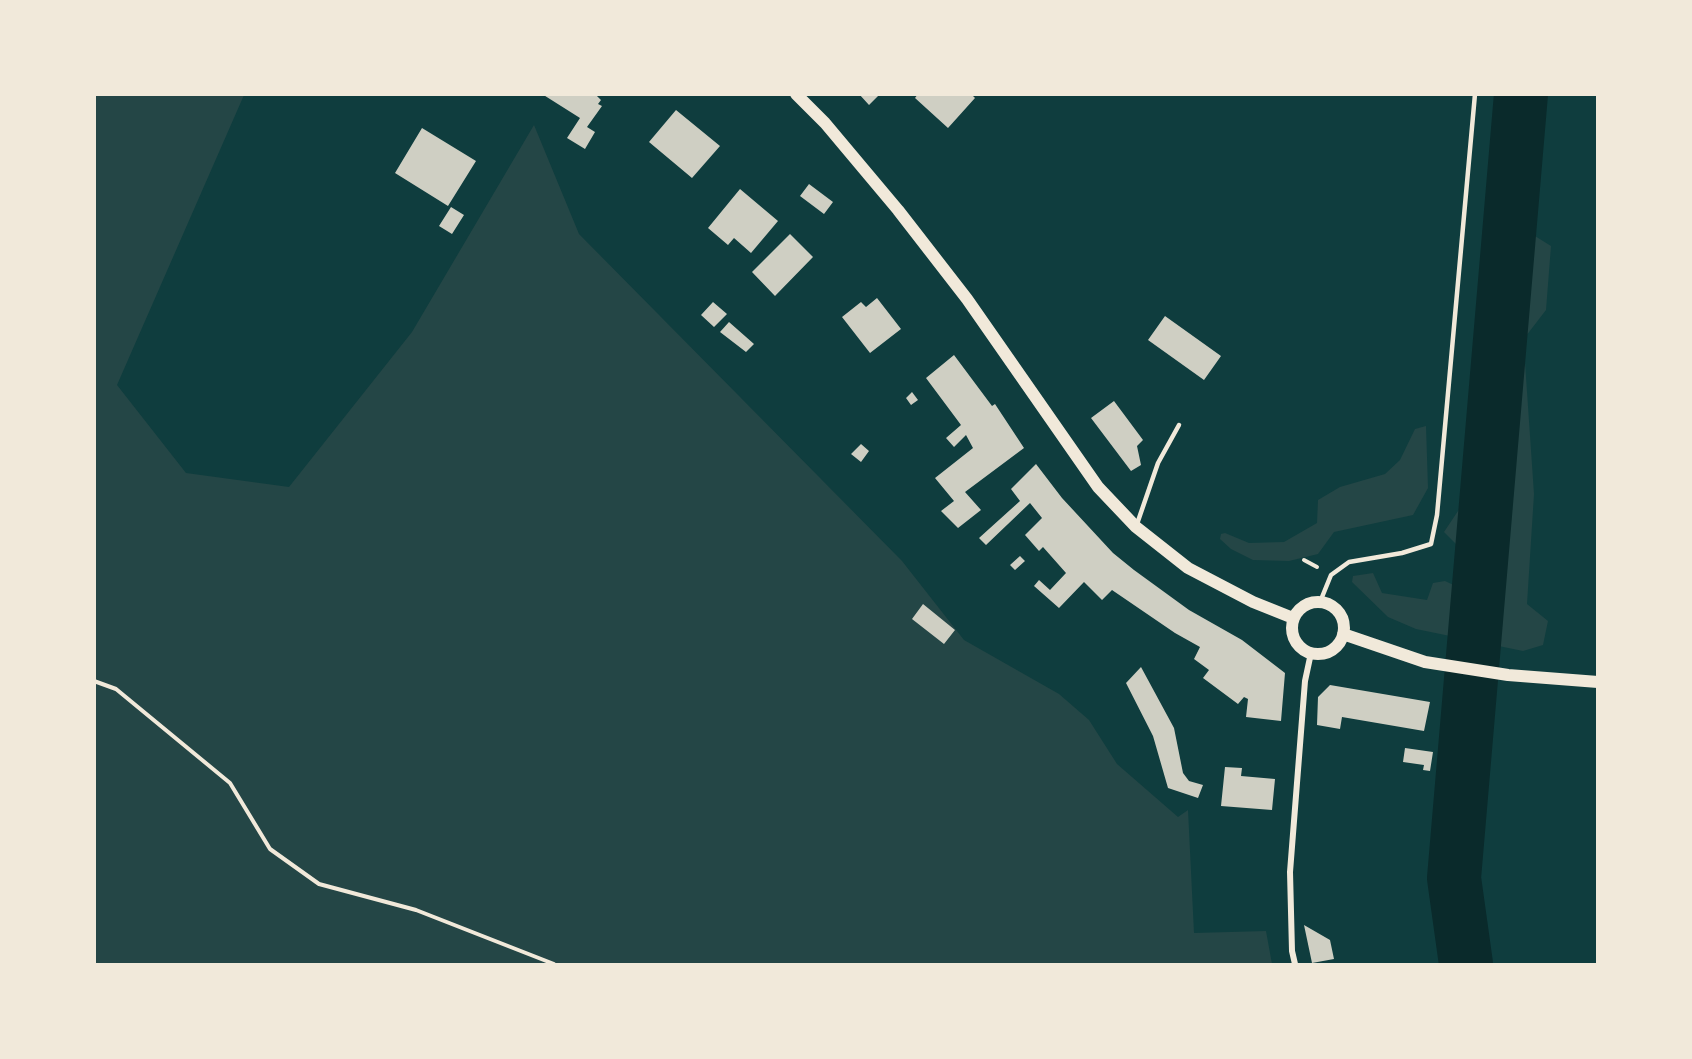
<!DOCTYPE html>
<html>
<head>
<meta charset="utf-8">
<style>
  body { margin:0 }
  #map { position:relative; width:1692px; height:1059px; overflow:hidden; background:#0f3d3e; font-family:Barlow,sans-serif }
  canvas { display:block }
  .frame { position:absolute; inset:0; border:96px solid #f1e9da; pointer-events:none }
</style>
</head>
<body>
<div id="map">
<canvas width="1692" height="1059"></canvas>
<div class="frame"></div>
</div>
<script>
const g = document.querySelector('canvas').getContext('2d');
g.lineJoin = 'round';
function fill(path, color) { g.fillStyle = color; g.fill(path, 'evenodd'); }
const toPath = rows => new Path2D(rows.map(r => 'M' + r).join(''));
function stroke(path, color, width, dash) { g.strokeStyle = color; g.lineWidth = width; g.lineCap = dash ? 'butt' : 'round'; g.setLineDash(dash || []); g.stroke(path); }
fill(toPath([
  [94,95,244,95,117,385,186,473,289,487,412,332,534,125,579,234,902,561,964,640,1059,694,1089,720,1117,764,1178,817,1188,810,1194,933,1266,931,1272,964,95,964],
  [1510,226,1527,231,1551,246,1546,310,1526,336,1524,348,1534,494,1527,604,1548,621,1543,645,1523,651,1416,629,1388,617,1352,582,1353,576,1373,573,1382,593,1427,600,1433,583,1445,581,1460,588,1491,594,1498,582,1497,566,1482,548,1456,544,1444,532,1462,505,1470,501,1503,506,1506,459,1477,345,1480,290,1486,246],
  [1426,426,1428,488,1413,515,1334,532,1318,554,1289,561,1253,560,1231,549,1220,539,1221,534,1225,533,1249,543,1284,542,1317,523,1318,500,1340,487,1385,474,1400,460,1415,429]
]), '#244646');
stroke(toPath([
  [1466,964,1454,878,1521,94]
]), '#0a2a2b', 54);
fill(toPath([
  [542,94,595,94,601,100,598,104,602,106,587,127,595,132,585,149,567,138,580,118],
  [859,94,880,94,869,105],
  [918,94,971,94,975,98,948,128,915,98],
  [676,110,720,146,692,178,649,142],
  [422,128,476,161,448,206,395,173],
  [809,184,833,202,824,214,800,196],
  [740,189,778,221,751,253,734,238,728,245,708,228],
  [451,207,464,215,452,234,439,226],
  [790,234,813,257,775,296,752,272],
  [877,298,901,329,870,353,842,317,861,302,866,307],
  [713,302,727,314,714,327,701,315],
  [1165,316,1221,356,1204,380,1148,340],
  [729,322,754,344,746,352,720,332],
  [954,355,992,406,995,404,1024,448,965,492,981,510,958,528,941,511,954,501,935,478,973,448,966,435,954,447,946,438,961,425,926,378],
  [912,392,918,400,911,405,906,398],
  [1114,401,1143,440,1137,446,1141,465,1131,471,1091,418],
  [861,444,869,451,861,462,851,454],
  [1036,464,1062,498,1113,553,1134,570,1189,610,1242,640,1285,673,1281,721,1246,717,1248,699,1244,697,1238,704,1203,678,1209,670,1194,659,1200,647,1175,633,1112,590,1102,600,1084,582,1059,608,1034,586,1039,580,1050,590,1066,573,1043,547,1039,551,1025,535,1042,518,1030,503,986,545,979,538,1020,501,1011,489],
  [1020,556,1025,561,1015,570,1010,565],
  [923,604,955,630,944,644,912,619],
  [1141,667,1174,728,1183,773,1189,781,1203,785,1198,798,1168,788,1153,736,1126,683],
  [1330,685,1430,702,1424,731,1342,717,1340,729,1317,725,1318,697],
  [1405,748,1433,752,1430,771,1423,770,1424,765,1403,762],
  [1225,767,1242,768,1241,776,1275,779,1272,810,1221,806],
  [1304,925,1330,940,1334,959,1312,963]
]), '#cfcfc3');
stroke(toPath([
  [1304,560,1317,567],
  [94,681,116,689,230,783,270,849,319,884,416,910,554,964]
]), '#f1e9da', 4);
stroke(toPath([
  [1137,524,1158,463,1179,425],
  [1320,602,1331,575,1349,562,1402,553,1431,544,1437,515,1475,94]
]), '#f1e9da', 4.5);
stroke(toPath([
  [1295,964,1292,951,1290,872,1305,681,1311,653]
]), '#f1e9da', 6);
stroke(toPath([
  [796,94,825,123,898,210,967,299,1098,487,1136,527,1188,568,1253,602,1293,618],
  '1292 628a26 26 0 1 1 52 0a26 26 0 1 1-52 0Z',
  [1343,634,1425,662,1508,675,1598,682]
]), '#f1e9da', 12);
</script>
</body>
</html>
